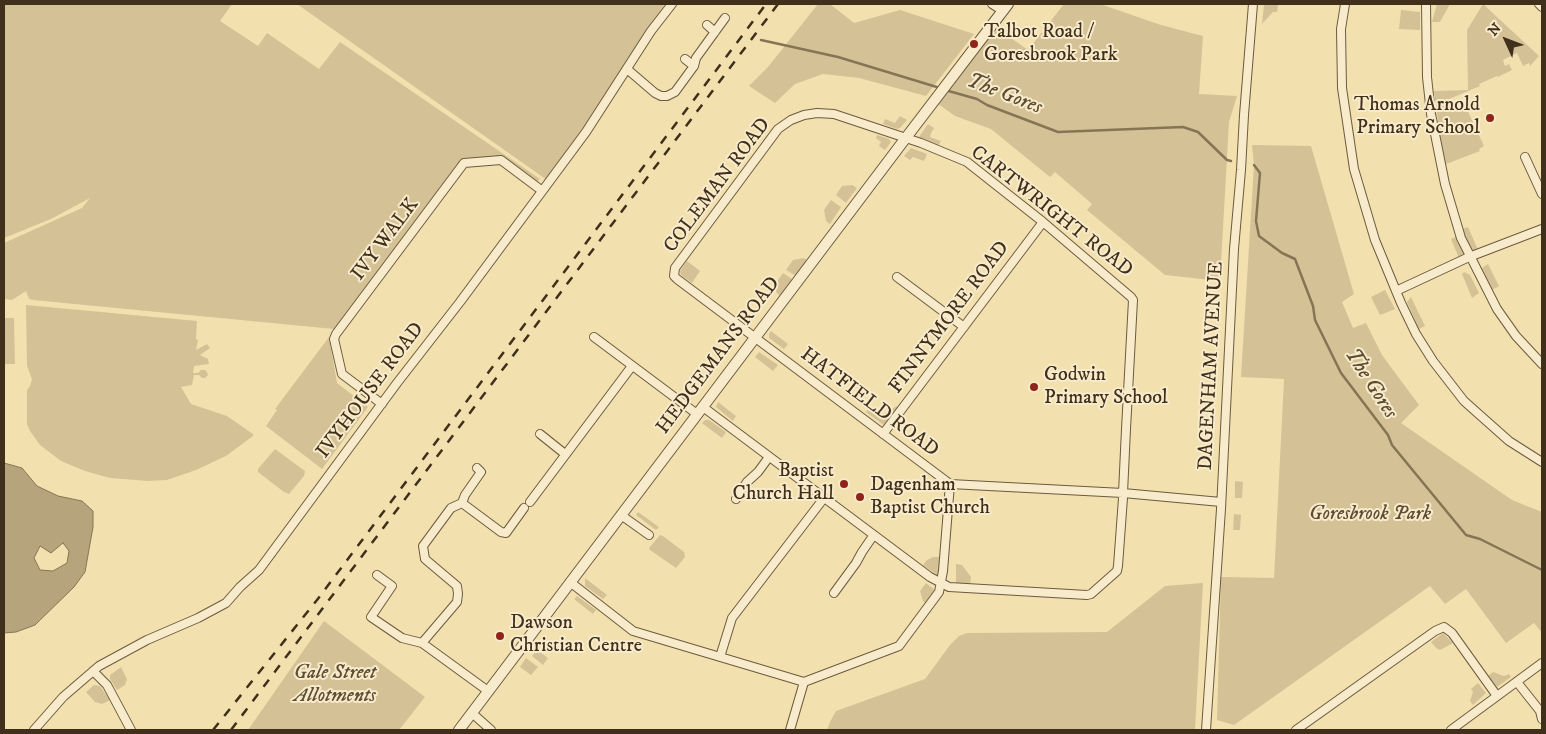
<!DOCTYPE html>
<html>
<head>
<meta charset="utf-8">
<style>
  body { margin:0 }
  #map { position:relative; width:1546px; height:734px; overflow:hidden; background:#f2e0af; font-family:"IM FELL DW Pica",serif }
  canvas { display:block }
  .frame { position:absolute; inset:0; border:5px solid #402f1a; pointer-events:none }
  .north { position:absolute; left:1481px; top:15px; width:50px; height:50px; -webkit-text-stroke:4px #f7ebcb; paint-order:stroke; rotate:313deg; font-size:14px; font-weight:700; line-height:20px; text-align:center; color:#402f1a }
  .north::after { content:''; display:block; margin:auto; width:18px; height:22px; background:#402f1a; clip-path:polygon(50% 0,100% 100%,50% 72%,0 100%) }
</style>
</head>
<body>
<div id="map">
<canvas width="1546" height="734"></canvas>
<div class="frame"></div>
<div class="north">N</div>
</div>
<script>
const g = document.querySelector('canvas').getContext('2d');
g.lineJoin = 'round';
function fill(path, color) { g.fillStyle = color; g.fill(path, 'evenodd'); }
const toPath = rows => new Path2D(rows.map(r => 'M' + r).join(''));
function stroke(path, color, width, dash) { g.strokeStyle = color; g.lineWidth = width; g.lineCap = dash ? 'butt' : 'round'; g.setLineDash(dash || []); g.stroke(path); }
function label(font, color, halo, rows, align = 'center') {
  g.font = font + ' "IM FELL DW Pica",serif'; g.lineWidth = 4; g.setLineDash([]); g.textBaseline = 'middle'; g.strokeStyle = halo; g.fillStyle = color; for (const [text, x, y, turn = 0] of rows) {
    g.save(); g.translate(x, y); g.rotate((+turn || 0) * Math.PI / 180); g.textAlign = isNaN(turn) ? turn : align; if (halo) g.strokeText(text, 0, 0); g.fillText(text, 0, 0); g.restore();
  }
}
fill(toPath([
  [4,4,232,4,220,21,258,46,267,33,319,69,340,42,540,179,538,181,536,181,500,156,462,159,334,329,33,300,29,299,26,291,12,300,4,299,4,243,82,208,90,198,51,219,4,238],
  [297,4,665,4,583,130,547,180],
  [818,4,830,4,854,23,900,10,974,34,926,96,859,78,823,74,795,84,775,103,749,86,768,67],
  [1064,4,1100,4,1161,25,1203,36,1199,94,1237,96,1229,122,1220,281,1165,275,1087,210,1092,204,1055,172,1050,177,991,129,955,116,937,103,994,26,1028,50],
  [1437,4,1450,4,1440,22,1432,22],
  [1483,4,1539,56,1530,66,1529,63,1523,66,1517,53,1503,60,1505,66,1509,64,1512,70,1498,77,1497,76,1479,84,1480,86,1442,102,1446,111,1451,109,1452,111,1465,105,1484,146,1479,149,1480,151,1446,164,1441,144,1434,91,1468,90,1467,30],
  [1264,5,1278,5,1277,12,1273,12,1262,24],
  [1401,10,1420,12,1420,30,1399,29],
  [900,116,907,120,900,128,897,129,883,124,885,119,895,123],
  [928,124,934,128,931,133,930,137,941,141,938,146,919,137],
  [877,135,889,139,891,142,885,150,879,146,881,142,876,138],
  [1252,145,1311,146,1354,294,1342,302,1353,328,1366,323,1382,355,1419,405,1401,423,1512,500,1542,512,1542,633,1534,623,1506,643,1466,589,1445,604,1430,586,1234,725,1217,720,1221,577,1274,578,1284,379,1241,377,1254,165],
  [911,148,927,154,924,161,913,157,910,160,904,156],
  [852,185,857,188,846,203,836,195,842,186],
  [831,200,841,207,830,224,826,221,824,210],
  [1468,227,1478,250,1474,252,1471,250,1462,229],
  [1457,236,1464,254,1459,258,1451,239],
  [804,258,808,261,796,276,786,270,793,260],
  [687,261,700,271,692,283,681,275,680,271],
  [1488,264,1499,286,1492,290,1482,268],
  [1464,272,1470,275,1479,293,1472,298,1462,274],
  [783,273,792,279,792,283,781,297,776,292,776,283],
  [1385,290,1395,309,1380,315,1371,297],
  [1411,297,1425,326,1419,329,1407,302],
  [26,305,197,321,196,339,198,340,196,350,207,344,210,348,200,355,208,359,209,364,194,366,193,373,198,373,201,370,205,370,207,372,208,375,205,378,202,378,199,375,194,375,192,385,181,387,191,404,227,416,253,434,253,436,226,456,196,470,167,480,148,481,110,478,85,471,61,461,40,445,30,431,27,424,27,390,30,386,32,379,27,366],
  [4,318,14,318,15,364,4,364],
  [771,331,788,344,784,349,769,338,769,334],
  [329,337,337,383,368,407,322,469,266,426,277,410,275,409],
  [759,352,778,365,773,371,755,357],
  [718,402,736,416,733,421,716,407],
  [897,406,901,408,885,426,866,412,869,408,876,412,883,414],
  [705,420,709,420,726,432,722,438,702,423],
  [275,449,305,471,304,476,289,494,284,492,258,472,258,469],
  [1235,481,1243,482,1242,498,1235,498],
  [638,512,659,527,656,530,636,515],
  [1234,514,1241,515,1240,530,1233,530],
  [660,535,663,536,684,552,685,557,676,568,650,550,649,548],
  [933,557,941,557,939,575,937,575,923,565,927,560],
  [956,564,962,565,971,577,970,586,956,585],
  [585,578,607,595,603,599,585,586],
  [926,583,936,591,927,605,923,601,920,591],
  [1203,583,1195,730,827,730,830,722,836,711,925,679,950,645,959,636,967,633,1107,632,1165,586],
  [577,596,596,610,593,614,574,599],
  [324,621,425,697,399,730,248,730],
  [1443,633,1453,643,1440,650,1436,648,1431,642],
  [537,650,548,658,543,665,532,656],
  [526,658,538,667,531,675,520,667],
  [121,667,127,679,125,685,117,690,110,679,110,675],
  [1493,672,1504,676,1509,674,1511,677,1497,687,1488,676],
  [1478,683,1486,693,1473,705,1470,701,1473,692,1471,689],
  [94,685,100,686,110,700,102,704,95,702,86,692]
]), '#d4c296');
const water = toPath([
  [4,463,22,468,37,486,58,496,82,501,93,511,93,527,85,572,74,587,35,625,16,632,4,633,4,463],
  [63,543,69,551,67,563,53,571,40,570,34,558,40,546,51,553,63,543]
]);
fill(water, '#b5a47c');
stroke(water, '#867555', 1);
stroke(toPath([
  [761,40,838,57,940,88],
  [945,90,977,99,987,105,1058,132,1183,127,1198,132,1227,160,1231,161],
  [1254,165,1260,173,1256,221,1259,236,1282,253,1295,259,1313,306,1315,320,1341,373,1388,435,1392,445,1466,535,1480,539,1542,570]
]), '#867555', 2.5);
const minor = toPath([
  [992,4,1003,11],
  [1345,4,1341,29,1342,88,1354,169,1375,240,1401,303,1416,334,1433,361,1464,401,1509,441,1542,462],
  [1426,4,1427,77,1431,114,1445,184,1461,238,1497,309,1516,336,1542,364],
  [1539,4,1542,7],
  [707,25,715,32],
  [694,66,696,58,725,18],
  [627,69,655,93,661,96,667,96,675,92,694,66,685,59],
  [1525,157,1542,194],
  [897,277,964,327],
  [1396,291,1469,257,1542,229],
  [594,337,697,414],
  [382,404,342,374,334,339,336,334,464,163,501,160,541,190],
  [703,407,930,577,949,587,1087,595,1091,594,1117,571,1118,566,1123,498,1123,493,1126,429,1133,300,1131,297,1043,222,967,162,921,143,834,114,817,113,804,115,791,120,778,129,675,268,674,276,677,279,950,484,1123,493,1221,502],
  [540,434,565,454],
  [883,434,1043,222],
  [736,499,747,482,758,472,769,457],
  [530,502,632,366],
  [462,503,465,495,481,472,477,468],
  [621,515,649,535],
  [377,575,392,586,371,617,402,638,422,643],
  [570,582,633,631,804,682,899,646,939,592,943,571,950,484],
  [834,593,856,563,862,552,873,536],
  [720,657,732,618,824,498],
  [93,671,107,685,131,730],
  [1517,682,1540,711,1542,719],
  [488,691,422,643,457,602,458,594,457,586,425,559,423,546,451,508,462,503,501,532,506,533,524,508],
  [472,713,491,730],
  [34,730,63,697,99,666,147,640,198,618,226,603,240,587,259,570,397,383,460,302,586,132,651,31,672,4],
  [790,730,804,682],
  [1206,730,1221,509,1234,249,1241,170,1244,115,1253,4],
  [1296,730,1435,631,1444,627,1452,633,1497,696],
  [1451,730,1542,663]
]);
const tertiary = toPath([
  [459,730,905,139,1008,4]
]);
stroke(minor, '#6c5b3f', 10);
stroke(tertiary, '#6c5b3f', 12);
stroke(minor, '#f7ebcb', 8);
stroke(tertiary, '#f7ebcb', 10);
stroke(toPath([
  [213,730,317,600,766,4],
  [231,730,778,4]
]), '#402f1a', 2.5, [9, 9]);
for (const [x, y, r, color] of [
  [974,44,5,"#8f2418"],
  [1490,118,5,"#8f2418"],
  [1034,387,5,"#8f2418"],
  [844,484,5,"#8f2418"],
  [860,497,5,"#8f2418"],
  [500,636,5,"#8f2418"]
]) { const dot = new Path2D(); dot.arc(x, y, r, 0, 2 * Math.PI); g.fillStyle = color; g.fill(dot); stroke(dot, '#f7ebcb', 2); }
label('20px', '#402f1a', '#f7ebcb', [
  ["Talbot Road /",984,33],
  ["Goresbrook Park",984,56],
  ["Thomas Arnold",1480,106,"right"],
  ["Primary School",1480,129,"right"],
  ["Godwin",1044,376],
  ["Primary School",1044,399],
  ["Baptist",834,472,"right"],
  ["Church Hall",834,495,"right"],
  ["Dagenham",870,486],
  ["Baptist Church",870,509],
  ["Dawson",510,624],
  ["Christian Centre",510,647]
], 'left');
label('20px', '#402f1a', '#f7ebcb', [
  ["COLEMAN ROAD",718,186,-53],
  ["CARTWRIGHT ROAD",1051,212,38],
  ["IVY WALK",386,240,-53],
  ["FINNYMORE ROAD",950,318,-53],
  ["HEDGEMANS ROAD",719,356,-53],
  ["DAGENHAM AVENUE",1212,366,-87],
  ["IVYHOUSE ROAD",371,391,-53],
  ["HATFIELD ROAD",869,403,37]
]);
label('italic 20px', '#5e4c33', '#f7ebcb', [
  ["Goresbrook Park",1370,515],
  ["Gale Street",335,674],
  ["Allotments",335,697]
]);
label('italic 21px', '#5d4c32', '#f7ebcb', [
  ["The Gores",1004,95,21],
  ["The Gores",1370,384,57]
]);
</script>
</body>
</html>
